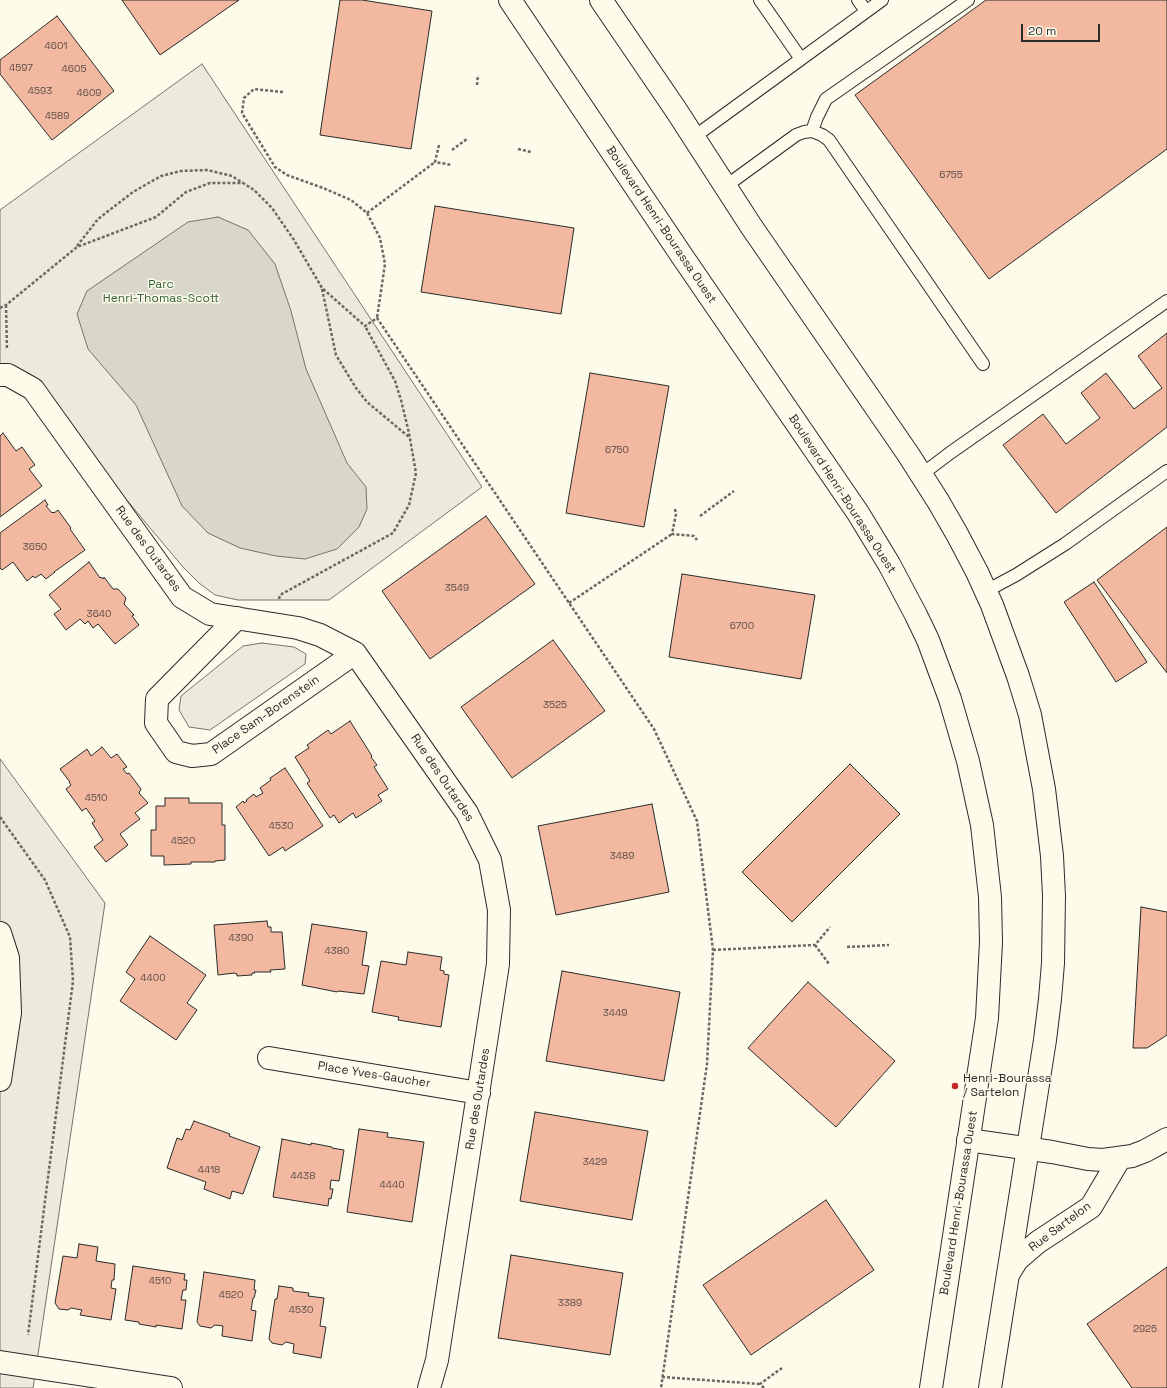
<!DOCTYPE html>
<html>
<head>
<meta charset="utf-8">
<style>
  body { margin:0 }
  #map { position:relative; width:1167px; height:1388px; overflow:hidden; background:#fdfbea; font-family:"Space Grotesk",sans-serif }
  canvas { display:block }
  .scale { position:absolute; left:1021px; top:24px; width:79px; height:18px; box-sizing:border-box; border:2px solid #2b2b2b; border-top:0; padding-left:5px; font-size:12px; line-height:14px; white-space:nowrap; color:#2b2b2b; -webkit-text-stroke:3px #fdfbea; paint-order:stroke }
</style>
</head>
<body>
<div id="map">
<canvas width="1167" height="1388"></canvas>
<div class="scale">20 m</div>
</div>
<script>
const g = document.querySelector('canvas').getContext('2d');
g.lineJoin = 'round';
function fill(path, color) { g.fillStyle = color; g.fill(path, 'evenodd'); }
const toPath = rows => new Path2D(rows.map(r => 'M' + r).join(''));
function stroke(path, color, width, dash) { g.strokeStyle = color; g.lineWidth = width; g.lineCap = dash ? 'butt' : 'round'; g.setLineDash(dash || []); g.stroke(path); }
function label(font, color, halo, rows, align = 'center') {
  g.font = font + ' "Space Grotesk",sans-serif'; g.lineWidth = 3; g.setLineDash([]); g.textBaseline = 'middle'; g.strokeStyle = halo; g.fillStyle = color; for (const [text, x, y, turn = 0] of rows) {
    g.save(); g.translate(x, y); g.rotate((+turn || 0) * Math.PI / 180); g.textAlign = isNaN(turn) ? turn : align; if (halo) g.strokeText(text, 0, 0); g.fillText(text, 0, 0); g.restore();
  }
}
const green = toPath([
  [202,64,482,487,329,600,238,600,215,595,199,583,183,567,33,389,0,375,0,210,202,64],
  [262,643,294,647,306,654,305,664,210,730,189,727,179,710,181,696,243,646,262,643],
  [0,759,105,903,33,1388,0,1388,0,759]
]);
fill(green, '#ecebdb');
stroke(green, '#74746e', 1);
const water = toPath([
  [218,217,248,230,275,264,291,311,306,369,347,463,366,487,367,509,359,527,337,549,305,559,276,556,240,548,208,533,182,506,136,405,88,349,77,314,87,291,188,222,218,217]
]);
fill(water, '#d8d7c9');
stroke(water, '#74746e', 1);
const building = toPath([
  [122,0,239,0,160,55,122,0],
  [340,0,362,0,432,11,411,149,320,135,340,0],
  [986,0,1167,0,1167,149,989,279,855,95,986,0],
  [57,16,114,91,52,140,0,74,0,60,57,16],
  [435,206,574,228,561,314,421,292,435,206],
  [1167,333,1167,427,1056,513,1003,445,1043,414,1066,444,1100,418,1081,393,1106,373,1134,409,1162,388,1138,356,1167,333],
  [590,373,669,386,644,527,566,513,590,373],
  [3,433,16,451,22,447,35,465,29,469,42,486,0,517,0,436,3,433],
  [45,500,48,505,46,506,52,513,53,512,54,513,58,510,71,528,70,529,85,550,54,572,55,572,46,579,41,574,35,578,33,576,27,581,13,562,2,570,0,568,0,533,45,500],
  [486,516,535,584,430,659,382,591,486,516],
  [1167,527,1167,673,1097,580,1167,527],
  [89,562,100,578,101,577,103,579,104,577,113,589,118,589,126,598,124,604,134,615,132,616,139,625,115,644,98,624,93,628,88,621,85,624,80,619,66,630,54,614,61,609,49,595,89,562],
  [682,574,815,595,801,679,669,657,682,574],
  [1094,582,1147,662,1116,682,1064,602,1094,582],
  [553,640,605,711,512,778,461,707,553,640],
  [350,721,372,756,371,757,377,765,374,767,388,789,378,795,382,801,356,818,353,813,339,823,334,815,330,818,307,783,310,781,295,757,309,748,307,745,328,730,331,734,350,721],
  [102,747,111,758,117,754,127,767,123,769,127,774,129,773,141,789,139,793,148,803,135,813,140,819,120,834,128,845,106,862,94,847,103,840,92,823,95,821,86,808,82,811,66,789,71,785,69,782,70,782,60,769,87,749,91,756,102,747],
  [850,764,900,814,792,922,742,872,850,764],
  [285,768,323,826,285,851,283,847,269,856,236,807,243,801,244,803,247,801,246,800,254,794,256,797,263,793,260,788,271,780,270,778,285,768],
  [165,798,189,798,189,803,222,803,222,825,225,825,225,860,215,861,215,862,191,862,191,864,164,865,164,856,151,856,151,830,156,830,156,806,165,806,165,798],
  [652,804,669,892,556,915,538,826,652,804],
  [1141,907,1167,912,1167,1035,1147,1048,1133,1048,1141,907],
  [267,921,268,927,271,927,271,932,282,932,285,969,270,970,271,972,254,972,255,973,252,973,252,975,237,976,237,974,234,973,218,975,214,925,267,921],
  [312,924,367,932,362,965,369,966,364,994,338,991,337,992,302,985,312,924],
  [150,936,206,975,187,1003,197,1010,176,1040,120,1001,135,979,126,972,150,936],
  [408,952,442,957,440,970,444,971,444,974,449,975,441,1027,398,1020,399,1017,372,1012,381,961,406,965,408,952],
  [562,971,680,992,664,1081,546,1061,562,971],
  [808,982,895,1061,836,1127,748,1048,808,982],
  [535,1112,648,1131,632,1220,520,1201,535,1112],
  [194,1121,230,1134,229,1136,260,1147,243,1194,232,1191,230,1199,204,1189,206,1182,167,1168,177,1138,182,1140,186,1129,190,1130,194,1121],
  [359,1129,388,1133,387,1137,424,1142,412,1222,347,1212,359,1129],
  [282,1139,311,1145,311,1143,332,1147,332,1148,344,1150,339,1181,331,1180,330,1189,333,1189,331,1199,329,1198,328,1206,273,1197,282,1139],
  [826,1200,874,1270,751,1355,703,1285,826,1200],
  [79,1244,98,1247,96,1261,115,1264,114,1280,112,1280,111,1288,116,1289,111,1320,80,1315,82,1310,71,1308,68,1310,59,1309,55,1303,63,1256,77,1258,79,1244],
  [511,1255,623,1273,610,1355,498,1338,511,1255],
  [133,1266,185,1274,184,1280,187,1280,186,1290,183,1290,181,1300,186,1300,182,1329,156,1325,156,1327,139,1324,139,1322,125,1320,133,1266],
  [1167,1267,1167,1388,1132,1388,1087,1324,1167,1267],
  [204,1272,255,1280,254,1290,256,1290,254,1298,253,1298,251,1310,256,1311,252,1341,222,1336,223,1326,215,1325,211,1328,200,1326,197,1322,204,1272],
  [279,1286,293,1288,293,1291,309,1293,308,1296,324,1298,320,1326,326,1327,321,1358,293,1353,294,1344,286,1342,282,1345,272,1343,269,1339,275,1299,277,1299,279,1286]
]);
fill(building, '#f2b8a0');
stroke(building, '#2b2b2b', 1);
const service = toPath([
  [760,0,801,59],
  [858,0,866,11],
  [812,131,817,117,826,99,968,0],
  [694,137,882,0],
  [726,186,796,135,804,132,812,131,822,135,829,140,983,364],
  [921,475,950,453,1167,301],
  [986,591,1016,575,1065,544,1167,471]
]);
const minor = toPath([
  [0,375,8,375,33,389,182,597,210,614,298,628,320,635,355,653,467,813,490,860,499,910,498,964,437,1360,429,1388],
  [237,618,157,699,156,723,176,752,192,756,211,754,355,653],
  [0,933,8,958,10,1013,0,1080],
  [269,1058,479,1093],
  [968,1140,1052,1152,1088,1159,1103,1160,1132,1156,1145,1151,1167,1139],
  [1009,1273,1017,1260,1038,1242,1091,1207,1120,1158],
  [0,1362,171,1388]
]);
const primary = toPath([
  [510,0,682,256,858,513,889,564,916,615,928,640,950,699,968,761,982,825,990,897,991,942,987,1018,931,1388],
  [601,0,676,110,751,226,908,454,938,501,957,534,977,572,992,605,1018,676,1030,715,1044,789,1052,856,1054,896,1053,963,1050,999,1045,1040,990,1388]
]);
stroke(service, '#2b2b2b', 14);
stroke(minor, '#2b2b2b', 24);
stroke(primary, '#2b2b2b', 24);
stroke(toPath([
  [477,85,478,75],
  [283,92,254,89,244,98,242,113,275,167,287,175,323,188,351,200,367,213,380,238,385,264,377,318],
  [439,145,435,162,452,165],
  [518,149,531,152],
  [452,150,467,139],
  [367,213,435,162],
  [77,246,98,219,133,192,161,176,181,171,207,170,232,176,243,183],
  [322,289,336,355,356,388,367,402,409,437],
  [6,305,7,350],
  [0,308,6,305,77,247,156,217,186,192,210,183,243,183,254,190,272,208,294,240,322,288,365,326,377,318,654,729,697,821,713,950,707,1064,661,1388],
  [675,509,676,514,672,534,694,536,697,540],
  [700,516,734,491],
  [279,599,280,595,393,533,409,505,416,473,409,433,401,400,395,381,365,326],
  [569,603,672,534],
  [0,817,45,880,70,937,73,981,28,1335],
  [815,945,829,964],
  [847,947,889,945],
  [713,950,815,945,830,927],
  [662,1377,760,1384],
  [764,1388,760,1384,782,1368]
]), '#6a6964', 2.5, [3, 2]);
stroke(service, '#fdfbea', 12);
stroke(minor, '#fdfbea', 22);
stroke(primary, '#fdfbea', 22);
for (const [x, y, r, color] of [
  [955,1086,4,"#c62828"]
]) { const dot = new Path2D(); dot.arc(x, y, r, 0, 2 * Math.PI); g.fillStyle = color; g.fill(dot); stroke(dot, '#fdfbea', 1.5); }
label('10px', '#5d4e48', null, [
  ["4601",56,46],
  ["4597",21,68],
  ["4605",74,69],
  ["4593",40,91],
  ["4609",89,93],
  ["4589",57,116],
  ["6755",951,175],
  ["6750",617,450],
  ["3650",35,547],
  ["3549",457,588],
  ["3640",99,614],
  ["6700",742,626],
  ["3525",555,705],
  ["4510",96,798],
  ["4530",281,826],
  ["4520",183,841],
  ["3489",622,856],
  ["4390",241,938],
  ["4380",337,951],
  ["4400",153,978],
  ["3449",615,1013],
  ["3429",595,1162],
  ["4418",209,1170],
  ["4438",303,1176],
  ["4440",392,1185],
  ["4510",160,1281],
  ["4520",231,1295],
  ["3389",570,1303],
  ["4530",301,1310],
  ["2925",1145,1329]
]);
label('12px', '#2b2b2b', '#fdfbea', [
  ["Boulevard Henri-Bourassa Ouest",661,225,56],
  ["Boulevard Henri-Bourassa Ouest",842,494,57],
  ["Rue des Outardes",148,549,54],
  ["Place Sam-Borenstein",266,715,-35],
  ["Rue des Outardes",442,778,56],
  ["Place Yves-Gaucher",374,1075,9],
  ["Rue des Outardes",478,1099,-81],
  ["Boulevard Henri-Bourassa Ouest",959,1203,-81],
  ["Rue Sartelon",1060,1227,-37]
]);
label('12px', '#34623c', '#fdfbea', [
  ["Parc",161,285],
  ["Henri-Thomas-Scott",161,299]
]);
label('12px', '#2b2b2b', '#fdfbea', [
  ["Henri-Bourassa",963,1079],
  ["/ Sartelon",963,1093]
], 'left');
</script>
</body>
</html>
